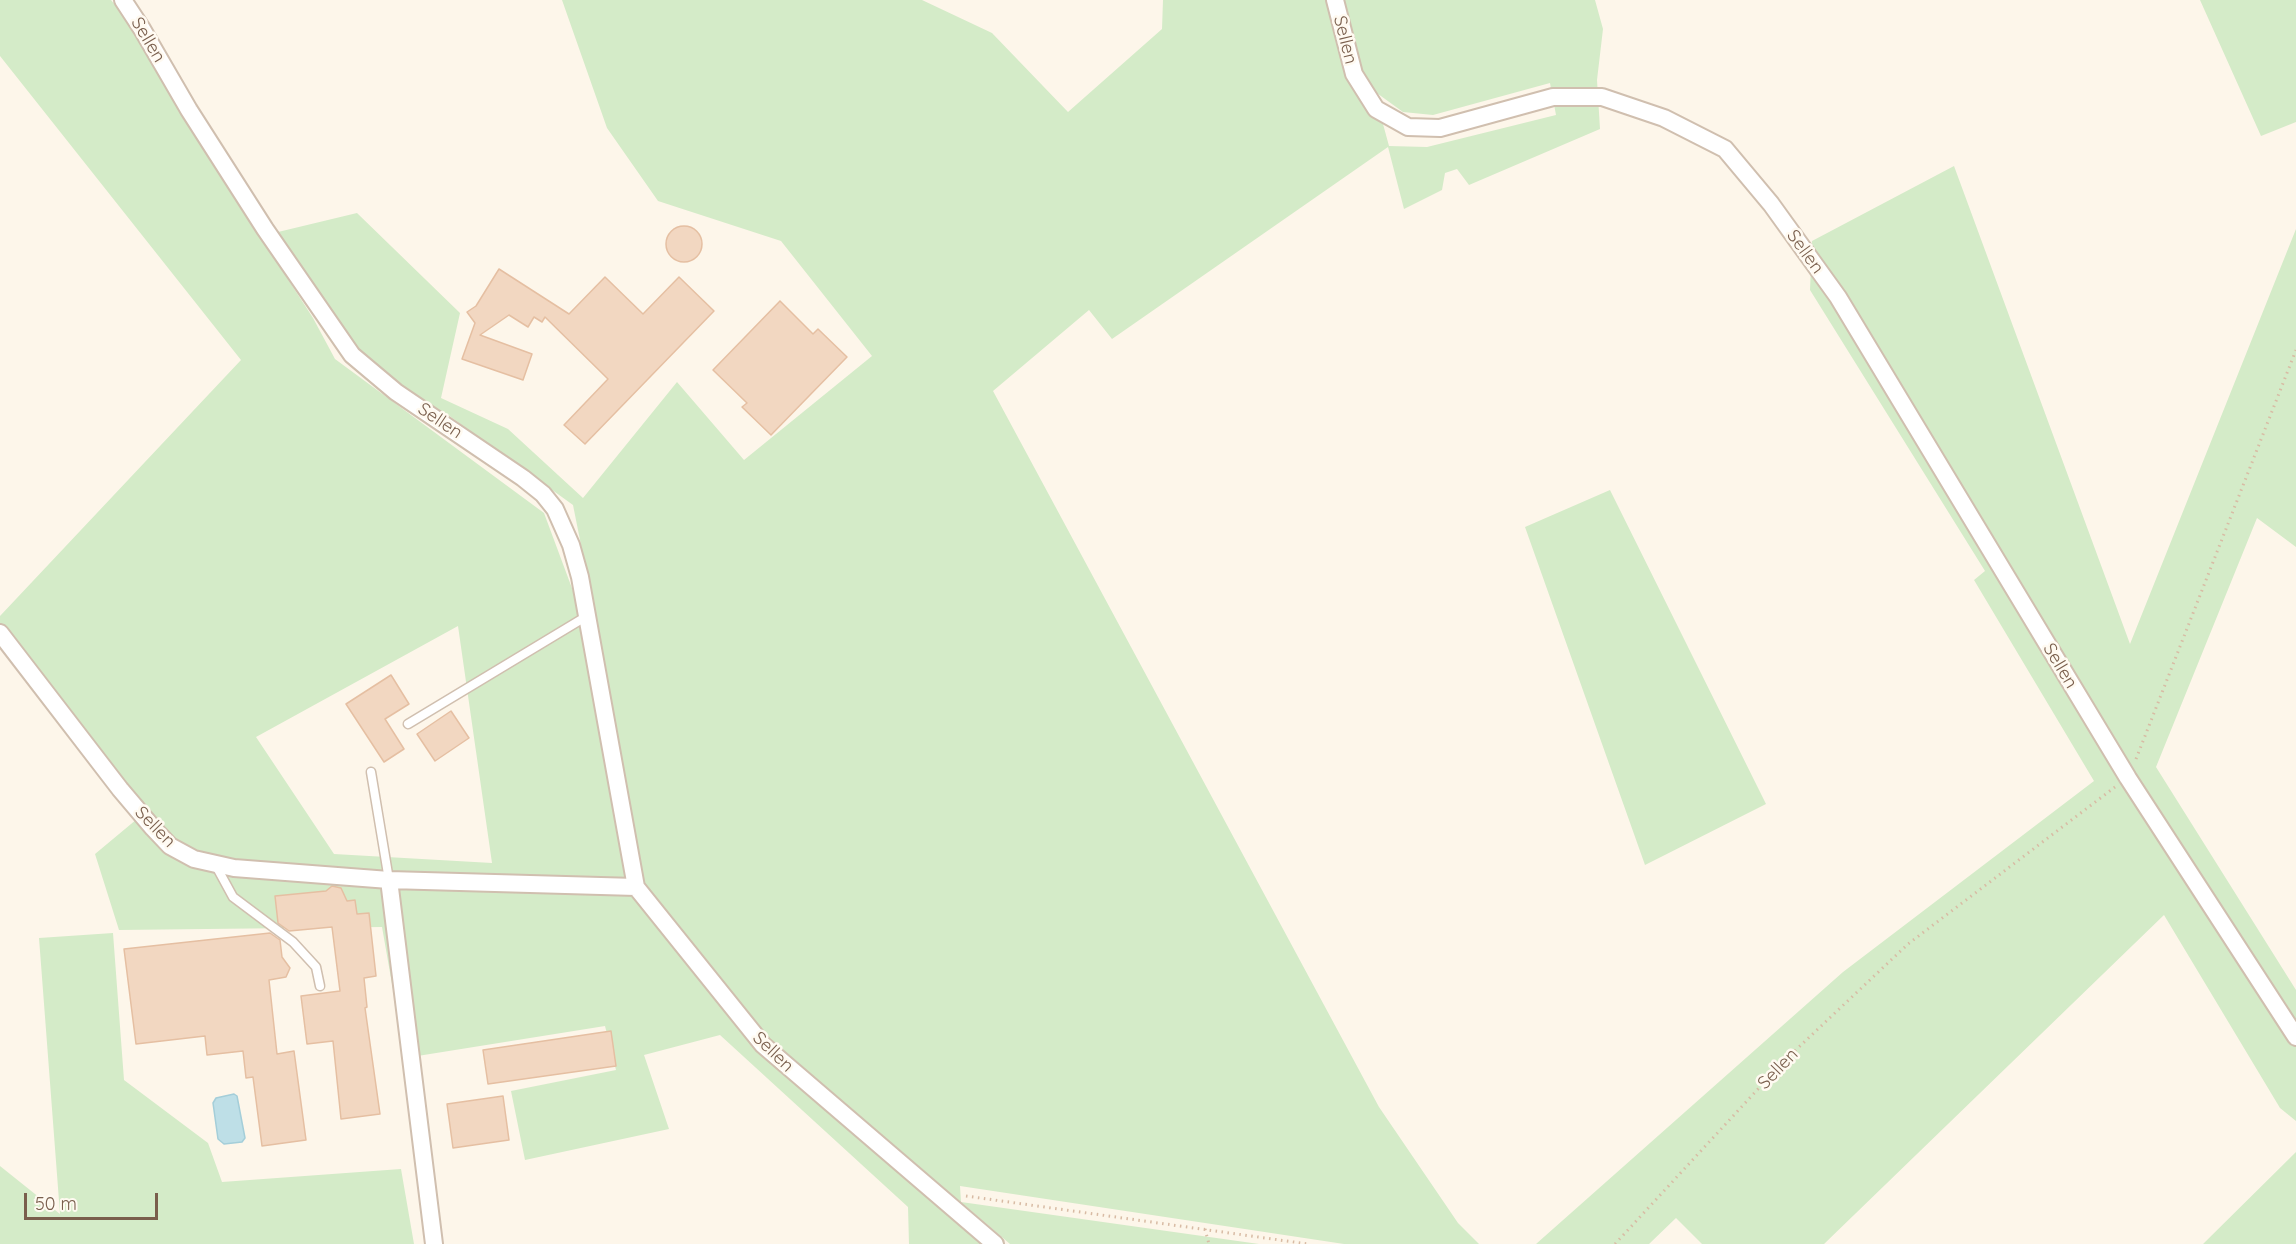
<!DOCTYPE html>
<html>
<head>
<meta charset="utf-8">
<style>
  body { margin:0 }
  #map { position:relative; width:2296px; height:1244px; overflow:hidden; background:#fdf6ea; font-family:Quicksand,sans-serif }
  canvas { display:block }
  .scale { position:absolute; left:24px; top:1193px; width:134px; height:27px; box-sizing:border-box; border:3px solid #795e4c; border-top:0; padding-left:8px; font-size:18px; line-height:21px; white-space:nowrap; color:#795e4c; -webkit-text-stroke:4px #fffaf1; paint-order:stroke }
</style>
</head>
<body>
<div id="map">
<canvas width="2296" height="1244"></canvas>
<div class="scale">50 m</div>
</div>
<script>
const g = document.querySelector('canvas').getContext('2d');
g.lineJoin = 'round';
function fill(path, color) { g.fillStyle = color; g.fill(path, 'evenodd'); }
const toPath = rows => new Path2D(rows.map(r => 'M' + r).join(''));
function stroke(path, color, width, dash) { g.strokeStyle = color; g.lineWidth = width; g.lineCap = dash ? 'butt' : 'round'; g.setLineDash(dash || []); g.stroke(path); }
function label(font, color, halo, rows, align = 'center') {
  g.font = font + ' Quicksand,sans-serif'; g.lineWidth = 5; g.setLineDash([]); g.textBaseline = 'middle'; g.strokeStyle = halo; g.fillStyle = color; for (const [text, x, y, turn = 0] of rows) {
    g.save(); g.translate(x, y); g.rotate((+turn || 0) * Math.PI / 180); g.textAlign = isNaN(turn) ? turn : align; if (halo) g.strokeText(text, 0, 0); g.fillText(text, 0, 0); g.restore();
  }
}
fill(toPath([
  [0,0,111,0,129,22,173,101,313,318,335,359,544,513,576,599,590,590,573,505,444,412,422,405,360,351,278,232,357,213,460,313,441,398,508,429,583,498,677,382,744,460,872,356,781,241,658,201,607,128,562,0,922,0,992,33,1068,112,1162,29,1163,0,1595,0,1603,29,1597,80,1600,129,1469,185,1457,169,1445,173,1442,190,1404,209,1388,147,1112,339,1089,310,993,391,1379,1107,1458,1223,1479,1244,1344,1244,960,1186,961,1202,1259,1244,1010,1244,961,1202,953,1213,987,1244,909,1244,908,1207,720,1035,644,1055,669,1129,525,1160,511,1091,616,1070,605,1026,405,1058,382,927,119,930,95,854,137,819,0,646,0,616,241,360,0,56],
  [1550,83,1556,115,1427,147,1389,146,1374,91,1403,112,1433,115],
  [458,626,492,863,334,854,256,737],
  [2200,0,2296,0,2296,122,2261,136],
  [1954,166,2130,644,2296,229,2296,547,2257,518,2156,767,2296,990,2296,1121,2280,1108,2164,915,1824,1244,1702,1244,1676,1218,1649,1244,1536,1244,1843,972,2094,781,1974,580,1985,571,1810,290,1812,241],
  [1610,490,1766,804,1645,865,1525,527],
  [113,933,124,1080,208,1143,222,1182,401,1169,414,1244,0,1244,0,1166,60,1214,39,938],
  [2296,1152,2296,1244,2203,1244]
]), '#d4ebc8');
const water = toPath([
  [234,1094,237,1096,245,1138,242,1142,224,1144,218,1139,213,1103,216,1098,234,1094]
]);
fill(water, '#bedfe7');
stroke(water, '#a4ced9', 1.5);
const building = toPath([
  '666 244a18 18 0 1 1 36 0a18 18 0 1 1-36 0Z',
  [499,269,569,314,605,277,643,314,679,277,714,311,585,444,564,425,608,379,545,317,542,322,534,317,528,327,509,315,480,335,532,354,523,380,462,359,475,323,467,312,476,306,499,269],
  [780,301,813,334,818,329,847,357,771,435,742,407,747,403,713,370,780,301],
  [391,675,409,704,385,719,404,749,384,762,346,704,391,675],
  [451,711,469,738,435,761,417,734,451,711],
  [332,886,341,888,347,901,355,900,357,914,369,913,376,976,364,978,367,1007,365,1008,380,1114,341,1119,333,1041,307,1044,301,996,340,991,332,927,289,931,278,923,275,896,326,891,332,886],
  [270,933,280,940,282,957,290,968,286,977,269,980,277,1054,294,1051,306,1140,262,1146,253,1077,246,1078,243,1051,207,1055,205,1036,136,1044,124,949,270,933],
  [611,1031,616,1066,488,1084,483,1050,611,1031],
  [503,1096,509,1140,453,1148,447,1104,503,1096]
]);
fill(building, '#f2d7c1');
stroke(building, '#e5bfa2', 1.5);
const lane = toPath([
  [408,724,587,616],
  [371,772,389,880],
  [215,864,233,897,293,942,316,967,320,986]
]);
const street = toPath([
  [1335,0,1354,74,1376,109,1408,127,1440,128,1553,97,1602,97,1664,118,1725,149,1771,204,1838,297,2128,778,2296,1037],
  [0,633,120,789,153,828,170,846,194,859,234,868,389,880,636,887,580,577,571,545,555,509,543,494,523,478,396,392,352,355,265,229,189,110,142,29,123,0],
  [389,880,434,1244],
  [636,887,763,1045,995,1244]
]);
stroke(lane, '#d0bfaf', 11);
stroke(street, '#d0bfaf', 20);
stroke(toPath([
  [2136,759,2296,350],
  [966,1196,1308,1244],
  [1205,1229,1209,1244],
  [1615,1244,1782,1063,1908,944,2115,787]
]), '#d8bba4', 3, [1.5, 4.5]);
stroke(lane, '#fff', 8);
stroke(street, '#fff', 16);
label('18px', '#795e4c', '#fffaf1', [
  ["Sellen",148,40,59],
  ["Sellen",1345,40,76],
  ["Sellen",1805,252,54],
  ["Sellen",440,421,34],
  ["Sellen",2060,666,59],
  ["Sellen",155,827,46],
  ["Sellen",773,1052,44],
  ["Sellen",1778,1069,-46]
]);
</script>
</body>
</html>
